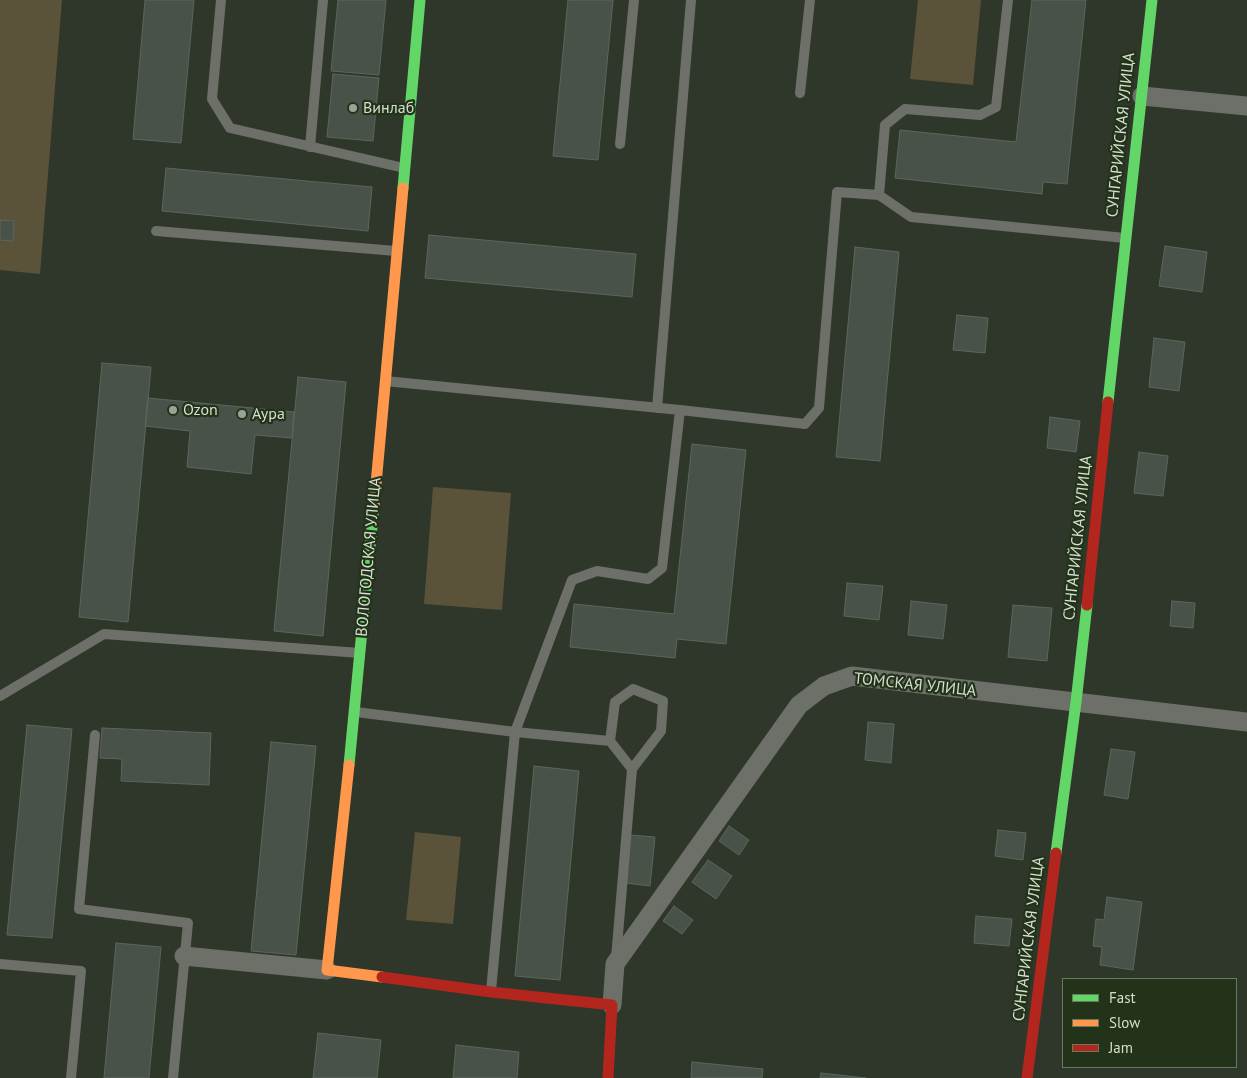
<!DOCTYPE html>
<html>
<head>
<meta charset="utf-8">
<style>
  body { margin:0 }
  #map { position:relative; width:1247px; height:1078px; overflow:hidden; background:#2e3729; font-family:"PT Sans",sans-serif }
  canvas { display:block }
  .legend { position:absolute; left:1062px; top:978px; width:175px; height:90px; box-sizing:border-box; background:#233319; border:1px solid #6a7862; margin:0; padding:6px 9px; list-style:none; font-size:15px; color:#d4dfcf }
  .legend li { display:flex; align-items:center; gap:10px; height:25px }
  .legend b { width:25px; border:1px solid #6a7862 }
</style>
</head>
<body>
<div id="map">
<canvas width="1247" height="1078"></canvas>
<ul class="legend">
<li><b style="height:6px;background:#63d668"></b>Fast</li>
<li><b style="height:6px;background:#ff974d"></b>Slow</li>
<li><b style="height:6px;background:#b3261e"></b>Jam</li>
</ul>
</div>
<script>
const g = document.querySelector('canvas').getContext('2d');
g.lineJoin = 'round';
function fill(path, color) { g.fillStyle = color; g.fill(path, 'evenodd'); }
const toPath = rows => new Path2D(rows.map(r => 'M' + r).join(''));
function stroke(path, color, width, dash) { g.strokeStyle = color; g.lineWidth = width; g.lineCap = dash ? 'butt' : 'round'; g.setLineDash(dash || []); g.stroke(path); }
function label(font, color, halo, rows, align = 'center') {
  g.font = font + ' "PT Sans",sans-serif'; g.lineWidth = 4.5; g.setLineDash([]); g.textBaseline = 'middle'; g.strokeStyle = halo; g.fillStyle = color; for (const [text, x, y, turn = 0] of rows) {
    g.save(); g.translate(x, y); g.rotate((+turn || 0) * Math.PI / 180); g.textAlign = isNaN(turn) ? turn : align; if (halo) g.strokeText(text, 0, 0); g.fillText(text, 0, 0); g.restore();
  }
}
fill(toPath([
  [0,0,62,0,40,274,0,270],
  [918,0,981,0,973,85,910,79],
  [433,487,511,493,502,610,424,604],
  [415,832,461,837,453,924,406,920]
]), '#5a5339');
const building = toPath([
  [145,0,194,0,181,143,133,139,145,0],
  [338,0,386,0,379,75,331,71,338,0],
  [568,0,613,0,598,160,553,156,568,0],
  [1032,0,1086,0,1067,184,1043,182,1042,194,895,178,900,130,1016,142,1032,0],
  [333,74,379,78,373,141,327,137,333,74],
  [166,168,372,187,368,231,162,211,166,168],
  [0,220,14,221,13,241,0,240,0,220],
  [429,235,636,254,632,297,425,278,429,235],
  [1165,246,1207,252,1202,292,1159,286,1165,246],
  [855,247,899,252,880,461,836,457,855,247],
  [957,315,988,318,985,353,953,350,957,315],
  [1154,338,1185,342,1179,391,1149,387,1154,338],
  [102,363,151,367,128,622,79,617,102,363],
  [298,377,346,382,323,636,274,631,298,377],
  [148,398,294,412,292,438,255,435,251,474,187,467,190,431,145,426,148,398],
  [1050,417,1080,421,1076,452,1047,448,1050,417],
  [692,444,746,450,726,644,677,639,675,658,570,647,574,604,674,614,692,444],
  [1139,452,1168,456,1163,496,1134,493,1139,452],
  [847,583,883,586,879,620,844,616,847,583],
  [911,601,947,605,943,639,908,635,911,601],
  [1172,601,1195,603,1193,628,1170,626,1172,601],
  [1013,605,1052,608,1047,661,1008,657,1013,605],
  [868,722,894,724,891,763,865,760,868,722],
  [27,725,72,729,52,938,7,935,27,725],
  [102,728,211,733,209,785,121,781,122,759,100,758,102,728],
  [271,742,316,746,296,955,251,951,271,742],
  [1111,749,1135,752,1128,799,1104,795,1111,749],
  [534,766,579,771,560,980,515,976,534,766],
  [729,826,749,840,739,855,719,841,729,826],
  [998,830,1026,833,1023,860,995,856,998,830],
  [630,835,655,837,650,886,625,883,630,835],
  [708,860,732,876,716,899,692,882,708,860],
  [1107,897,1142,902,1133,970,1100,965,1102,947,1093,946,1096,919,1104,920,1107,897],
  [674,906,693,920,682,934,663,921,674,906],
  [976,916,1012,919,1009,946,974,943,976,916],
  [116,943,161,947,149,1078,104,1078,116,943],
  [318,1033,381,1040,377,1078,313,1078,318,1033],
  [456,1045,519,1052,517,1078,453,1078,456,1045],
  [692,1062,763,1069,762,1078,691,1078,692,1062],
  [821,1073,866,1078,820,1078,821,1073]
]);
fill(building, '#485248');
stroke(building, '#5c665c', 1);
stroke(toPath([
  [221,0,212,99,230,128,404,168],
  [800,93,810,0],
  [620,144,634,0],
  [310,147,323,0],
  [879,195,885,125,905,109,980,115,996,107,1008,0],
  [156,231,396,251],
  [385,381,680,410,662,568,648,579,597,571,572,580,515,732,491,991],
  [657,408,691,0],
  [680,410,805,424,819,408,837,192,879,195,911,217,1125,238],
  [0,696,104,634,360,653],
  [356,712,515,732,610,741,632,769,616,958],
  [95,735,79,909,188,923,173,1078],
  [610,741,615,702,633,689,663,701,661,731,632,769],
  [0,964,81,971,71,1078]
]), '#6d6f69', 10);
stroke(toPath([
  [1142,96,1247,106],
  [184,956,327,970],
  [612,1005,615,964,799,705,824,686,852,676,1247,722]
]), '#6d6f69', 19);
stroke(toPath([
  [403,188,420,0],
  [1108,402,1152,0],
  [349,765,374,506],
  [1056,853,1076,702,1087,605]
]), '#63d668', 11);
stroke(toPath([
  [374,506,403,188],
  [349,765,327,970,382,977]
]), '#ff974d', 11);
stroke(toPath([
  [1087,605,1108,402],
  [382,977,491,992,612,1005,608,1078],
  [1027,1078,1056,853]
]), '#b3261e', 11);
for (const [x, y, r, color] of [
  [353,108,5,"#9aa495"],
  [173,410,5,"#9aa495"],
  [242,414,5,"#9aa495"]
]) { const dot = new Path2D(); dot.arc(x, y, r, 0, 2 * Math.PI); g.fillStyle = color; g.fill(dot); stroke(dot, '#233319', 2); }
label('16px', '#d4dfcf', '#233319', [
  ["Винлаб",363,108],
  ["Ozon",183,410],
  ["Аура",252,414]
], 'left');
label('16px', '#d4dfcf', '#233319', [
  ["СУНГАРИЙСКАЯ УЛИЦА",1121,135,-84],
  ["СУНГАРИЙСКАЯ УЛИЦА",1078,538,-84],
  ["ВОЛОГОДСКАЯ УЛИЦА",369,557,-85],
  ["ТОМСКАЯ УЛИЦА",915,685,6],
  ["СУНГАРИЙСКАЯ УЛИЦА",1029,939,-83]
]);
</script>
</body>
</html>
